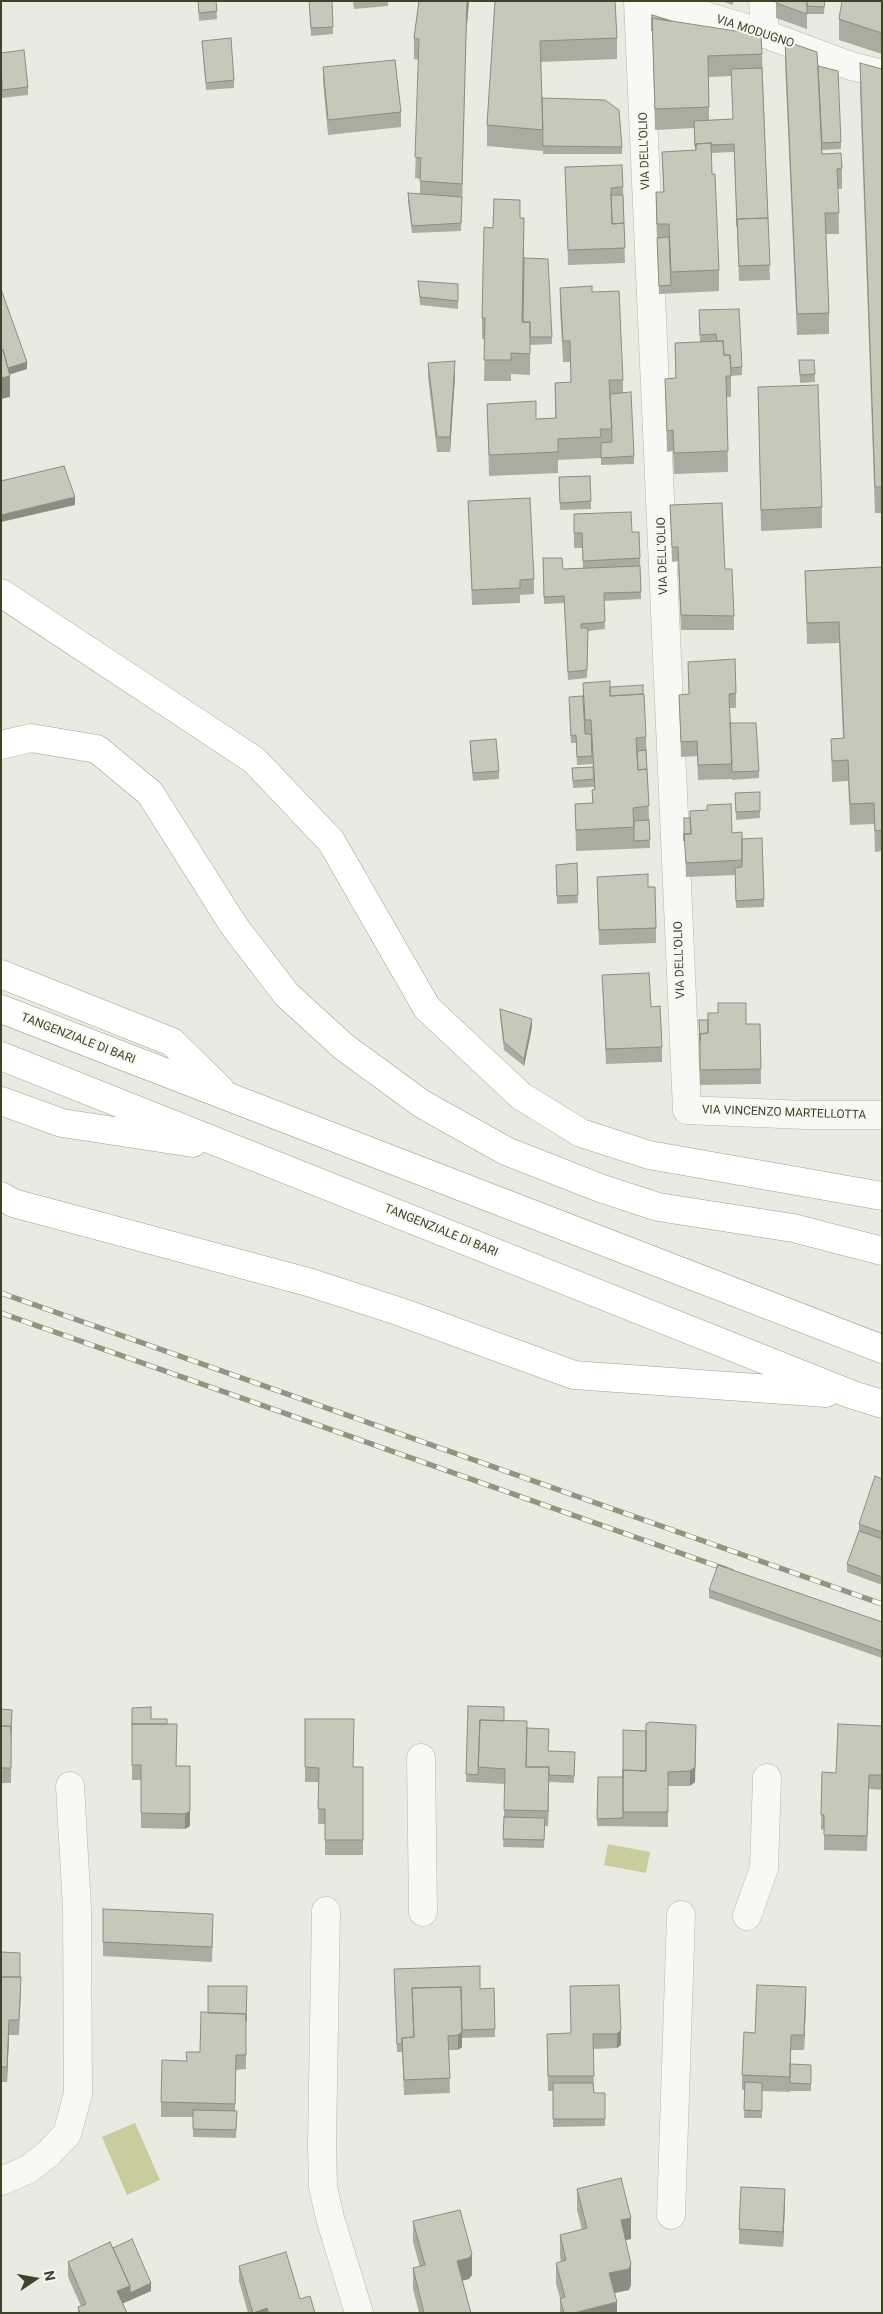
<!DOCTYPE html>
<html>
<head>
<meta charset="utf-8">
<style>
  body { margin:0 }
  #map { position:relative; width:883px; height:2314px; overflow:hidden; background:#e9ebe2; font-family:Roboto,sans-serif }
  canvas { display:block }
  .frame { position:absolute; inset:0; border:2px solid #3f4429; pointer-events:none }
  .north { position:absolute; left:10px; top:2254px; width:50px; height:50px; -webkit-text-stroke:4px #f7f8f2; paint-order:stroke; rotate:78deg; font-size:14px; font-weight:700; line-height:20px; text-align:center; color:#3f4429 }
  .north::after { content:''; display:block; margin:auto; width:18px; height:22px; background:#3f4429; clip-path:polygon(50% 0,100% 100%,50% 72%,0 100%) }
</style>
</head>
<body>
<div id="map">
<canvas width="883" height="2314"></canvas>
<div class="frame"></div>
<div class="north">N</div>
</div>
<script>
const g = document.querySelector('canvas').getContext('2d');
g.lineJoin = 'round';
function fill(path, color) { g.fillStyle = color; g.fill(path, 'evenodd'); }
const toPath = rows => new Path2D(rows.map(r => 'M' + r).join(''));
function stroke(path, color, width, dash) { g.strokeStyle = color; g.lineWidth = width; g.lineCap = dash ? 'butt' : 'round'; g.setLineDash(dash || []); g.stroke(path); }
function label(font, color, halo, rows, align = 'center') {
  g.font = font + ' Roboto,sans-serif'; g.lineWidth = 4; g.setLineDash([]); g.textBaseline = 'middle'; g.strokeStyle = halo; g.fillStyle = color; for (const [text, x, y, turn = 0] of rows) {
    g.save(); g.translate(x, y); g.rotate((+turn || 0) * Math.PI / 180); g.textAlign = isNaN(turn) ? turn : align; if (halo) g.strokeText(text, 0, 0); g.fillText(text, 0, 0); g.restore();
  }
}
fill(toPath([
  [608,1844,650,1852,646,1873,604,1865],
  [135,2123,160,2180,127,2195,102,2137]
]), '#c9cc9c');
const street = toPath([
  [638,1,687,1110,806,1115,882,1115],
  [657,1,765,34,851,66,882,74],
  [763,1,765,34],
  [421,1758,423,1912],
  [326,1911,322,2144,323,2187,330,2218,359,2313],
  [747,1916,764,1868,767,1778],
  [1,2181,27,2170,47,2155,67,2134,78,2094,77,1908,70,1786],
  [671,2215,681,1915]
]);
const highway = toPath([
  [1,593,254,760,331,841,427,1008,521,1096,581,1133,649,1155,882,1196],
  [1,745,31,738,97,749,150,793,234,926,287,995,344,1047,422,1104,506,1151,600,1188,658,1207,793,1228,882,1251],
  [1,974,172,1042,220,1089],
  [1,1009,882,1349],
  [1,1056,853,1395,882,1404],
  [1,1101,62,1123,193,1143],
  [1,1196,13,1203,308,1282,398,1311,574,1375,826,1393]
]);
stroke(street, '#b3b6a7', 29);
stroke(highway, '#9ea289', 29);
stroke(street, '#f8f9f5', 28);
stroke(highway, '#fff', 28);
const rail = toPath([
  [1,1293,882,1604],
  [1,1313,731,1571]
]);
stroke(rail, '#90957b', 5.5);
stroke(rail, '#f7f8f2', 4, [11]);
fill(toPath([
  [198,1,216,1,217,19,199,21],
  [309,1,332,1,333,34,311,36],
  [353,1,388,1,388,6,354,9],
  [419,1,469,1,466,36,461,231,412,233,408,201,408,193,420,194,420,179,415,178,419,60,414,59,414,38],
  [495,1,617,38,617,59,541,62,542,98,622,147,622,154,543,154,543,135,543,151,487,146,487,125],
  [721,1,733,1,733,5],
  [776,1,807,1,807,29,776,18],
  [807,1,825,1,824,14,807,14],
  [882,1,882,54,839,40,839,19],
  [652,15,762,54,770,280,739,281,734,152,711,153,712,174,719,270,719,291,659,294,656,213,656,192,663,192,662,152,695,150,694,128,655,130],
  [731,76,733,119,709,120,709,77],
  [202,41,234,80,234,88,206,90],
  [785,41,818,66,841,142,841,149,822,150,822,154,842,168,842,189,838,189,839,234,826,234,829,313,829,334,797,335,785,62],
  [1,53,28,87,28,95,2,98],
  [860,63,882,69,882,513,875,513,860,89],
  [323,67,401,112,401,127,328,135,323,82],
  [565,167,623,187,625,263,568,265],
  [520,218,524,218,524,258,552,337,552,344,530,345,530,375,511,374,511,381,484,381,485,339,482,339,482,318,493,228],
  [418,281,458,284,458,309,420,305],
  [560,288,592,292,623,380,623,393,634,456,634,464,601,465,601,458,558,460,558,473,489,476,487,404,536,419,555,418,555,383,571,382,570,362,563,362,560,309],
  [699,310,742,367,742,375,731,376,731,397,727,397,728,472,674,474,673,451,667,452,665,379,676,378,675,343,700,342],
  [799,360,814,360,815,382,800,383],
  [428,363,455,376,450,452,437,452,428,377],
  [758,387,822,507,822,528,761,531],
  [559,477,591,501,591,509,560,510],
  [468,501,534,579,534,594,520,595,520,603,472,605],
  [670,505,725,569,734,616,734,630,681,630,678,561,672,562],
  [574,514,632,532,640,558,641,599,604,601,605,629,588,631,587,678,568,680,564,603,544,604,543,558,563,569,583,568,582,548,574,548],
  [882,567,882,851,875,852,874,824,850,825,848,781,832,782,831,739,843,738,839,643,807,644,805,571],
  [688,662,736,693,736,708,729,708,730,723,759,771,759,778,732,780,732,779,698,780,697,756,681,757,679,695,689,694],
  [583,683,610,687,646,737,650,848,576,851,575,804,592,803,592,790,594,790,594,786,594,787,573,788,572,768,593,767,592,762,592,764,577,765,576,743,571,743,569,704,583,696],
  [470,741,499,771,499,779,473,781,470,749],
  [735,793,760,811,760,818,736,820],
  [684,818,732,833,742,839,764,899,764,907,736,908,735,875,686,877],
  [577,863,578,903,557,904,556,865],
  [597,877,648,887,656,928,656,943,599,945],
  [602,975,651,1007,662,1047,662,1062,606,1064],
  [500,1009,532,1027,524,1066,504,1050,500,1017],
  [699,1020,746,1024,760,1024,761,1084,700,1085],
  [882,1479,882,1585,847,1572,847,1564,859,1531,859,1524],
  [709,1590,882,1622,882,1658,709,1598],
  [468,1706,504,1721,527,1729,548,1751,575,1759,574,1783,549,1782,548,1826,545,1826,544,1848,503,1847,505,1784,466,1782],
  [1,1709,12,1710,11,1783,1,1783],
  [151,1719,167,1724,190,1826,185,1829,141,1828,141,1780,132,1780,132,1765],
  [305,1719,354,1767,363,1767,363,1855,325,1855,325,1824,318,1824,319,1782,305,1782],
  [696,1725,695,1782,690,1786,668,1786,668,1827,597,1826,598,1777,623,1777,646,1731],
  [882,1726,882,1790,869,1789,867,1851,824,1850,824,1829,821,1830,822,1772,836,1773],
  [103,1909,213,1929,212,1962,103,1956],
  [1,1952,20,1977,21,1992,19,2035,9,2035,7,2082,1,2082],
  [394,1976,480,1989,494,1988,495,2037,462,2038,462,2047,458,2050,449,2050,450,2093,404,2095,402,2052,397,2052],
  [619,1985,621,2045,617,2048,593,2049,594,2093,605,2093,605,2126,553,2127,553,2091,548,2091,547,2034,571,2033],
  [806,2002,804,2050,791,2050,791,2064,811,2065,811,2091,790,2091,790,2092,762,2091,762,2118,744,2118,745,2090,742,2090,742,2075],
  [246,2028,246,2069,236,2070,235,2111,237,2111,236,2138,193,2137,193,2117,161,2117,161,2102,186,2061,200,2052],
  [577,2189,631,2239,625,2240,631,2285,629,2290,614,2293,617,2313,560,2313,560,2298,556,2284,556,2263,561,2262,560,2256,560,2235,582,2230,577,2210],
  [785,2204,783,2247,739,2244,739,2229],
  [413,2221,472,2275,469,2279,462,2280,471,2313,419,2313,413,2289,413,2268,420,2267,413,2242],
  [113,2248,151,2291,123,2303,127,2313,78,2313,78,2307,81,2306,68,2277,68,2262],
  [239,2266,300,2299,315,2313,248,2313,239,2281]
]), '#a9ad9f');
fill(toPath([
  [467,1,469,1,466,36,462,205,461,231],
  [1,279,2,279,2,300,1,300],
  [455,361,455,376,450,452,450,437],
  [27,362,27,369,5,376,5,368],
  [10,376,10,397,1,399,1,378],
  [75,497,75,505,1,522,1,515],
  [532,1019,532,1027,524,1066,524,1059],
  [696,1725,695,1782,690,1786,690,1771],
  [190,1766,190,1826,185,1829,185,1814],
  [549,1767,549,1782,548,1826,548,1811],
  [806,1987,806,2002,804,2050,804,2035],
  [9,2020,9,2035,7,2082,7,2067],
  [621,2030,621,2045,617,2048,617,2034],
  [462,2032,462,2047,458,2050,458,2035],
  [785,2189,785,2204,783,2247,783,2232],
  [631,2218,631,2239,621,2241,621,2220],
  [472,2254,472,2275,469,2279,457,2282,457,2261],
  [631,2264,631,2285,629,2290,609,2294,609,2273],
  [151,2283,151,2291,117,2306,117,2291,130,2286],
  [617,2302,617,2313,574,2313],
  [267,2308,267,2313,253,2313]
]), '#8a8d82');
const building = toPath([
  [198,1,216,1,217,11,199,13,198,1],
  [309,1,332,1,333,27,311,28,309,1],
  [419,1,467,1,462,184,420,181,421,158,415,157,419,39,414,38,419,1],
  [495,1,615,1,617,38,540,41,543,130,487,125,495,1],
  [776,1,807,1,807,14,776,3,776,1],
  [807,1,825,1,824,7,807,6,807,1],
  [842,1,882,1,882,33,839,19,842,1],
  [652,15,671,21,652,18,652,31,652,15],
  [652,18,761,35,762,54,708,56,709,107,655,109,652,18],
  [231,38,234,80,206,83,202,41,231,38],
  [785,41,817,52,822,154,841,153,842,168,837,169,839,213,825,213,829,313,797,314,785,41],
  [24,50,28,87,2,90,1,53,24,50],
  [395,60,401,112,328,120,323,67,395,60],
  [860,63,882,69,882,487,875,487,860,63],
  [818,66,838,71,841,142,822,143,818,66],
  [762,68,768,218,737,219,737,226,734,144,711,145,711,143,696,144,696,146,695,146,694,121,733,119,731,69,762,68],
  [542,98,605,100,619,110,622,147,543,146,542,98],
  [711,143,712,174,715,174,719,270,671,272,669,224,657,224,656,192,664,192,662,152,696,150,696,144,711,143],
  [622,165,623,187,611,188,612,224,624,223,625,248,568,250,565,167,622,165],
  [408,193,462,197,461,223,412,226,408,193],
  [611,195,623,195,624,223,612,224,611,195],
  [494,199,520,200,520,218,524,218,522,322,530,322,530,354,511,353,511,360,484,360,485,318,482,318,484,227,493,228,494,199],
  [768,218,770,265,739,266,737,219,768,218],
  [669,237,671,285,659,286,657,238,669,237],
  [524,258,548,259,552,337,530,337,530,322,523,322,524,258],
  [418,281,458,284,458,301,420,297,418,281],
  [592,286,592,292,619,291,623,380,609,380,612,429,600,429,601,437,558,439,558,452,489,455,487,404,536,401,536,419,556,418,555,383,571,382,570,341,563,341,560,288,592,286],
  [2,292,27,362,8,368,3,350,1,351,1,293,2,292],
  [739,309,742,367,731,368,730,355,724,355,723,341,717,341,716,334,700,335,699,310,739,309],
  [723,341,724,355,730,355,731,376,726,376,728,451,674,453,673,430,667,431,665,379,676,378,675,343,723,341],
  [3,350,10,376,1,378,1,351,3,350],
  [799,360,814,360,815,374,800,375,799,360],
  [455,361,450,437,437,437,428,363,455,361],
  [818,385,822,507,761,510,758,387,818,385],
  [631,392,634,456,601,458,601,443,612,442,610,394,631,392],
  [64,466,75,497,1,515,1,481,64,466],
  [590,476,591,501,560,503,559,477,590,476],
  [530,498,534,579,520,580,520,588,472,590,468,501,530,498],
  [722,503,725,569,732,569,734,616,681,615,678,547,672,547,670,505,722,503],
  [631,512,632,532,639,532,640,558,583,561,582,533,574,533,574,514,631,512],
  [543,558,562,558,563,569,640,566,641,592,604,593,605,622,581,624,581,628,588,628,587,670,568,672,564,596,544,597,543,558],
  [882,567,882,830,875,831,874,803,850,804,848,760,832,761,831,739,844,738,839,622,807,623,805,571,882,567],
  [735,659,736,693,729,694,732,764,698,765,697,741,681,742,679,695,689,694,688,662,735,659],
  [610,681,610,696,644,694,646,737,636,738,638,770,647,769,649,806,633,808,634,827,576,830,575,804,593,803,592,790,595,789,591,720,585,720,583,683,610,681],
  [643,685,643,694,610,696,610,687,643,685],
  [583,696,585,734,591,734,592,756,577,757,576,735,571,736,569,697,583,696],
  [730,723,756,723,759,771,732,772,730,723],
  [496,739,499,771,473,773,470,741,496,739],
  [646,750,647,769,638,770,637,751,646,750],
  [593,767,594,779,573,781,572,768,593,767],
  [760,792,760,811,736,812,735,793,760,792],
  [731,804,732,833,742,832,742,860,686,863,684,834,691,834,690,811,707,810,707,805,731,804],
  [684,818,690,818,691,834,684,834,684,841,684,818],
  [649,820,650,840,634,841,634,821,649,820],
  [762,838,764,899,736,901,735,868,742,867,742,839,762,838],
  [577,863,578,895,557,896,556,865,577,863],
  [648,874,648,887,655,887,656,928,599,930,597,877,648,874],
  [649,973,651,1007,660,1006,662,1047,606,1049,602,975,649,973],
  [718,1003,746,1003,746,1024,760,1024,761,1069,700,1070,700,1034,708,1033,708,1013,718,1013,718,1003],
  [500,1009,532,1019,524,1059,504,1042,500,1009],
  [699,1020,708,1020,708,1033,700,1034,700,1041,699,1020],
  [875,1476,882,1479,882,1532,859,1524,875,1476],
  [859,1531,882,1539,882,1577,847,1564,859,1531],
  [718,1565,882,1622,882,1651,709,1590,718,1565],
  [468,1706,504,1707,504,1721,480,1720,478,1775,466,1774,468,1706],
  [151,1707,151,1719,167,1719,167,1724,132,1724,132,1708,151,1707],
  [1,1709,12,1710,11,1733,11,1726,1,1726,1,1709],
  [305,1719,354,1719,353,1767,363,1767,363,1840,325,1840,325,1809,318,1809,319,1768,305,1767,305,1719],
  [480,1720,527,1721,526,1767,549,1767,548,1811,504,1810,505,1769,478,1767,480,1720],
  [650,1722,696,1725,695,1767,690,1771,668,1772,668,1812,623,1812,623,1770,646,1771,646,1724,650,1722],
  [132,1724,177,1724,176,1766,190,1766,190,1811,185,1814,141,1813,141,1765,132,1765,132,1724],
  [838,1724,882,1726,882,1775,869,1775,867,1836,824,1835,824,1815,821,1815,822,1772,836,1773,838,1724],
  [1,1726,11,1726,11,1768,1,1768,1,1726],
  [527,1728,549,1729,548,1751,575,1752,574,1776,549,1775,549,1767,526,1767,527,1728],
  [623,1730,646,1731,646,1771,623,1770,623,1818,597,1819,598,1777,623,1777,623,1730],
  [504,1817,545,1818,544,1840,503,1839,504,1817],
  [103,1909,213,1914,212,1947,103,1942,103,1909],
  [1,1952,20,1953,20,1977,1,1977,1,1952],
  [480,1966,480,1989,494,1988,495,2029,462,2030,461,1987,412,1988,414,2037,402,2038,402,2044,397,2044,394,1969,480,1966],
  [1,1977,21,1977,19,2020,9,2020,7,2067,1,2067,1,1977],
  [619,1985,621,2030,617,2034,593,2034,594,2076,548,2076,547,2034,571,2033,570,1986,619,1985],
  [757,1985,806,1987,804,2035,791,2035,790,2077,742,2075,744,2032,755,2033,757,1985],
  [208,1986,247,1986,246,2021,246,2014,208,2013,208,1986],
  [461,1987,462,2032,458,2035,448,2036,450,2078,404,2080,402,2038,414,2037,412,1988,461,1987],
  [201,2012,246,2014,246,2055,236,2055,235,2104,161,2102,162,2060,187,2061,186,2052,200,2052,201,2012],
  [790,2064,811,2065,811,2084,790,2083,790,2064],
  [745,2082,762,2083,762,2111,744,2110,745,2082],
  [553,2083,593,2083,594,2093,605,2093,605,2119,553,2119,553,2083],
  [193,2110,237,2111,236,2130,193,2129,193,2110],
  [621,2178,631,2218,621,2220,631,2264,629,2269,609,2273,617,2302,574,2313,564,2313,560,2299,565,2297,556,2263,566,2260,560,2235,587,2228,577,2189,621,2178],
  [741,2187,785,2189,783,2232,739,2229,741,2187],
  [460,2210,472,2254,469,2258,457,2261,471,2313,424,2313,413,2268,425,2265,413,2221,460,2210],
  [132,2239,151,2283,130,2293,130,2286,113,2248,132,2239],
  [110,2242,130,2286,117,2291,127,2313,80,2313,78,2307,86,2304,68,2262,110,2242],
  [286,2252,300,2299,310,2296,315,2313,269,2313,267,2308,253,2313,239,2266,286,2252]
]);
fill(building, '#c5c9b9');
stroke(building, '#8a8d82', 1);
label('12px', '#3f4429', '#f7f8f2', [
  ["VIA MODUGNO",755,32,18],
  ["VIA DELL'OLIO",645,151,-92],
  ["VIA DELL'OLIO",663,556,-92],
  ["VIA DELL'OLIO",680,960,-92],
  ["TANGENZIALE DI BARI",78,1039,21],
  ["VIA VINCENZO MARTELLOTTA",784,1113,2],
  ["TANGENZIALE DI BARI",441,1231,22]
]);
</script>
</body>
</html>
